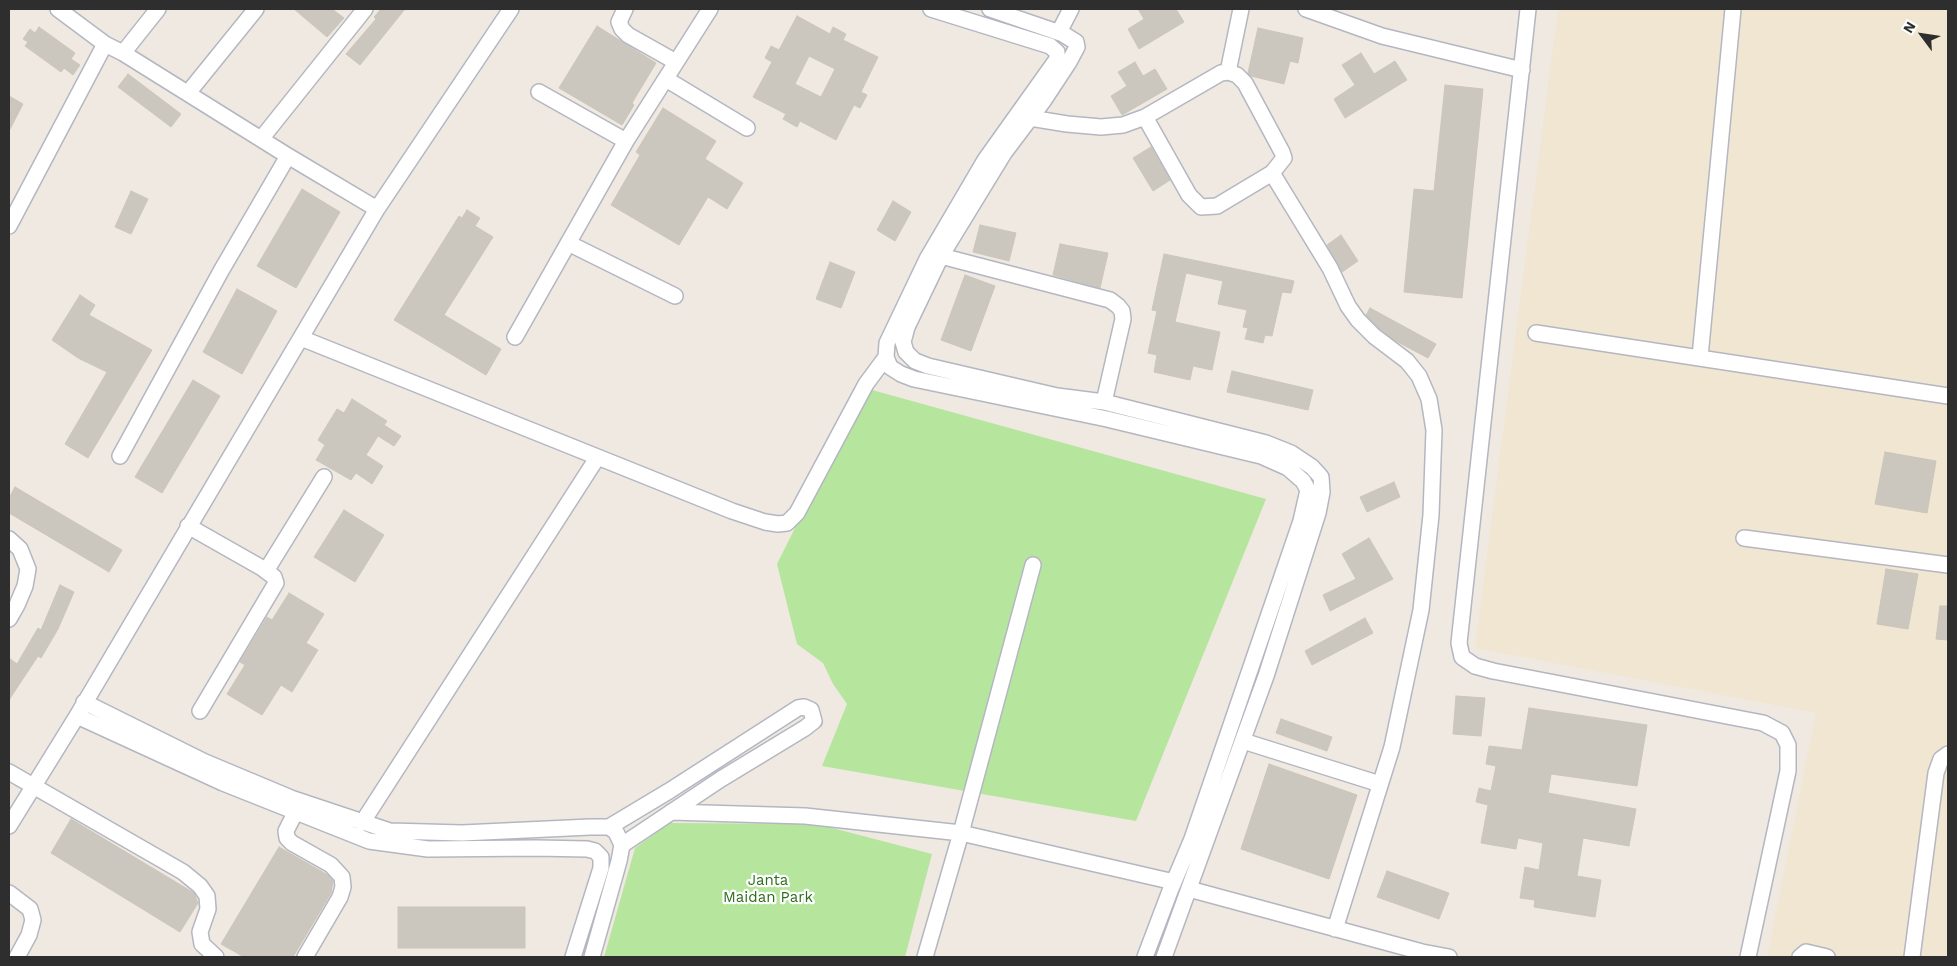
<!DOCTYPE html>
<html>
<head>
<meta charset="utf-8">
<style>
  body { margin:0 }
  #map { position:relative; width:1957px; height:966px; overflow:hidden; background:#efe9e1; font-family:"Work Sans",sans-serif }
  canvas { display:block }
  .frame { position:absolute; inset:0; border:10px solid #2e2e2e; pointer-events:none }
  .north { position:absolute; left:1897px; top:10px; width:50px; height:50px; -webkit-text-stroke:4px #fff; paint-order:stroke; rotate:301deg; font-size:14px; font-weight:700; line-height:20px; text-align:center; color:#2e2e2e }
  .north::after { content:''; display:block; margin:auto; width:18px; height:22px; background:#2e2e2e; clip-path:polygon(50% 0,100% 100%,50% 72%,0 100%) }
</style>
</head>
<body>
<div id="map">
<canvas width="1957" height="966"></canvas>
<div class="frame"></div>
<div class="north">N</div>
</div>
<script>
const g = document.querySelector('canvas').getContext('2d');
g.lineJoin = 'round';
function fill(path, color) { g.fillStyle = color; g.fill(path, 'evenodd'); }
const toPath = rows => new Path2D(rows.map(r => 'M' + r).join(''));
function stroke(path, color, width, dash) { g.strokeStyle = color; g.lineWidth = width; g.lineCap = dash ? 'butt' : 'round'; g.setLineDash(dash || []); g.stroke(path); }
function label(font, color, halo, rows, align = 'center') {
  g.font = font + ' "Work Sans",sans-serif'; g.lineWidth = 4.5; g.setLineDash([]); g.textBaseline = 'middle'; g.strokeStyle = halo; g.fillStyle = color; for (const [text, x, y, turn = 0] of rows) {
    g.save(); g.translate(x, y); g.rotate((+turn || 0) * Math.PI / 180); g.textAlign = isNaN(turn) ? turn : align; if (halo) g.strokeText(text, 0, 0); g.fillText(text, 0, 0); g.restore();
  }
}
fill(toPath([
  [1558,9,1948,9,1948,957,1767,957,1816,713,1475,648]
]), '#f0e6d1');
fill(toPath([
  [865,388,1266,499,1136,821,822,766,847,704,833,684,823,663,797,644,777,564],
  [670,823,817,824,932,854,905,957,604,957,635,848]
]), '#b6e59e');
const building = toPath([
  [294,9,332,9,344,18,327,37,294,9],
  [381,9,405,9,360,65,346,54,376,19,374,17,381,9],
  [1138,9,1176,9,1184,22,1139,49,1128,29,1144,19,1138,9],
  [797,16,830,34,833,27,846,34,843,40,878,57,861,92,867,95,860,108,854,105,836,140,800,121,797,127,783,119,786,114,753,97,772,62,765,58,771,46,779,50,797,16],
  [809,56,835,69,821,97,795,84,809,56],
  [597,26,656,63,632,103,634,105,622,125,559,88,597,26],
  [39,27,75,53,71,59,80,65,73,75,64,68,61,72,25,46,28,42,23,39,30,29,35,33,39,27],
  [1258,28,1303,38,1298,63,1290,61,1284,84,1251,76,1248,73,1258,28],
  [1361,53,1374,74,1395,61,1407,80,1345,118,1334,99,1355,85,1342,65,1361,53],
  [1135,62,1143,76,1155,69,1167,89,1122,115,1111,96,1127,86,1118,72,1135,62],
  [128,74,181,114,171,127,118,87,128,74],
  [1445,85,1483,89,1462,298,1404,292,1414,189,1434,191,1445,85],
  [9,96,23,104,9,131,9,96],
  [663,108,716,141,705,159,743,183,727,209,708,197,679,245,611,205,640,155,636,152,663,108],
  [1151,147,1170,180,1153,191,1133,158,1151,147],
  [302,189,340,212,296,288,257,266,302,189],
  [131,191,148,199,131,234,115,227,131,191],
  [893,201,911,212,895,241,877,230,893,201],
  [467,210,480,218,475,226,493,237,444,315,501,349,486,375,394,320,459,216,462,218,467,210],
  [980,225,1016,233,1009,261,973,252,980,225],
  [1341,235,1358,261,1342,272,1327,245,1341,235],
  [1060,244,1108,253,1100,288,1053,275,1060,244],
  [1164,254,1294,281,1291,293,1282,292,1272,336,1265,335,1263,343,1245,339,1248,328,1243,327,1247,310,1218,304,1223,281,1186,273,1175,322,1220,332,1212,370,1193,366,1190,380,1154,372,1157,355,1148,353,1157,311,1152,310,1164,254],
  [830,262,855,272,841,308,816,299,830,262],
  [965,275,995,286,971,351,941,340,965,275],
  [237,289,277,311,242,374,203,352,237,289],
  [80,295,95,305,89,315,152,350,88,458,65,444,107,372,78,358,52,340,80,295],
  [1370,308,1436,344,1428,358,1394,340,1380,329,1366,315,1370,308],
  [1232,371,1313,390,1308,410,1227,392,1232,371],
  [193,380,220,396,162,493,135,477,193,380],
  [352,399,387,421,384,425,401,436,394,446,378,436,366,455,383,466,372,484,356,473,351,480,316,460,325,445,318,440,337,409,344,413,352,399],
  [1885,452,1936,461,1927,513,1875,504,1885,452],
  [1394,482,1400,497,1367,512,1360,497,1394,482],
  [15,487,122,550,109,572,9,513,9,498,15,487],
  [344,510,384,535,355,582,314,557,344,510],
  [1369,538,1393,579,1330,611,1323,595,1356,579,1342,554,1369,538],
  [1886,569,1918,574,1908,629,1877,624,1886,569],
  [60,585,74,592,58,629,41,658,38,656,9,700,9,658,17,664,38,628,41,630,60,585],
  [289,593,324,614,306,643,318,650,292,692,281,685,262,715,227,694,245,665,240,662,267,617,272,620,289,593],
  [1940,606,1948,606,1948,640,1936,639,1940,606],
  [1365,618,1373,633,1312,665,1305,651,1365,618],
  [1456,696,1485,698,1481,736,1453,734,1456,696],
  [1529,708,1647,725,1637,786,1551,774,1548,793,1636,809,1629,846,1583,838,1577,876,1601,880,1595,917,1534,907,1535,900,1520,898,1525,867,1539,870,1543,843,1518,838,1516,849,1481,843,1488,805,1476,802,1479,788,1491,791,1496,766,1486,764,1489,746,1522,750,1529,708],
  [1281,719,1332,737,1327,751,1276,733,1281,719],
  [1269,764,1357,795,1329,879,1241,849,1269,764],
  [71,819,194,893,198,903,180,932,51,853,71,819],
  [279,847,328,875,333,881,331,893,293,957,244,957,221,944,279,847],
  [1387,871,1449,893,1439,919,1377,897,1387,871],
  [398,907,525,907,525,948,398,948,398,907]
]);
fill(building, '#cbc7bf');
stroke(building, '#cbc5ba', 1);
const minor = toPath([
  [58,9,105,44,123,53,288,156,377,209],
  [625,9,619,22,622,29,628,35,676,62],
  [931,9,1050,46,1057,52,1057,59,985,160,927,259,887,343,886,357,890,367,901,374,914,379,1107,419,1261,456,1288,468,1303,481,1308,490,1301,521,1192,839,1170,891,1145,957],
  [990,9,1063,34,1076,42,1077,47,1069,62,1044,100,1004,153,941,256,907,327,903,342,906,352,915,361,928,366,1057,396,1104,402,1266,443,1291,453,1312,467,1321,477,1322,492,1318,513,1266,676,1164,957],
  [1306,9,1382,36,1522,70],
  [1528,9,1459,643,1462,657,1475,666,1493,671,1763,723,1782,733,1788,745,1788,771,1748,957],
  [1059,32,1071,9],
  [123,53,158,9],
  [1228,72,1241,9],
  [666,79,747,128],
  [539,92,626,141],
  [188,93,256,9],
  [1030,118,1067,124,1101,127,1123,125,1145,117,1221,73,1228,72,1237,75,1245,83,1282,152,1284,158,1272,173,1217,206,1201,207,1189,195,1145,117],
  [261,139,365,9],
  [1272,173,1330,268,1348,306,1358,320,1374,336,1407,361,1419,376,1429,399,1434,430,1431,515,1421,610,1392,747,1335,929],
  [9,226,105,44],
  [568,243,675,296],
  [941,256,1110,300,1118,306,1122,311,1123,319,1104,402],
  [1536,333,1948,396],
  [515,337,626,141,710,9],
  [301,338,732,511,765,522,778,524,787,523,797,513,866,384,886,357],
  [1700,357,1733,9],
  [120,456,221,271,288,156],
  [188,526,262,568,274,577,276,583,200,711],
  [1744,538,1948,565],
  [9,539,20,549,28,569,25,586,17,605,9,619],
  [266,571,324,477],
  [84,702,205,762,291,798,390,831,462,833,590,827,609,827,616,832,622,845,619,861,592,957],
  [77,716,223,783,369,841,428,849,536,848,587,849,595,851,601,857,601,868,573,957],
  [1243,741,1380,784],
  [9,772,183,872,200,886,207,896,208,909,200,932,202,944,216,957],
  [296,811,286,831,287,838,292,843,331,865,342,877,343,887,340,897,305,957],
  [671,812,805,816,961,833,1174,882],
  [362,823,597,458],
  [9,826,77,716,377,209,511,9],
  [609,827,669,791,798,708,804,707,811,710,814,721,805,728,721,779,622,845],
  [1189,889,1422,952,1449,957],
  [9,893,30,909,33,920,29,935,17,957],
  [925,957,961,833,1033,565],
  [1800,957,1806,952,1827,957],
  [1912,957,1936,773,1941,759,1948,754]
]);
stroke(minor, '#b4b7c1', 18);
stroke(minor, '#fff', 15);
label('15px', '#2c6e1b', '#fff', [
  ["Janta",768,881],
  ["Maidan Park",768,898]
]);
</script>
</body>
</html>
